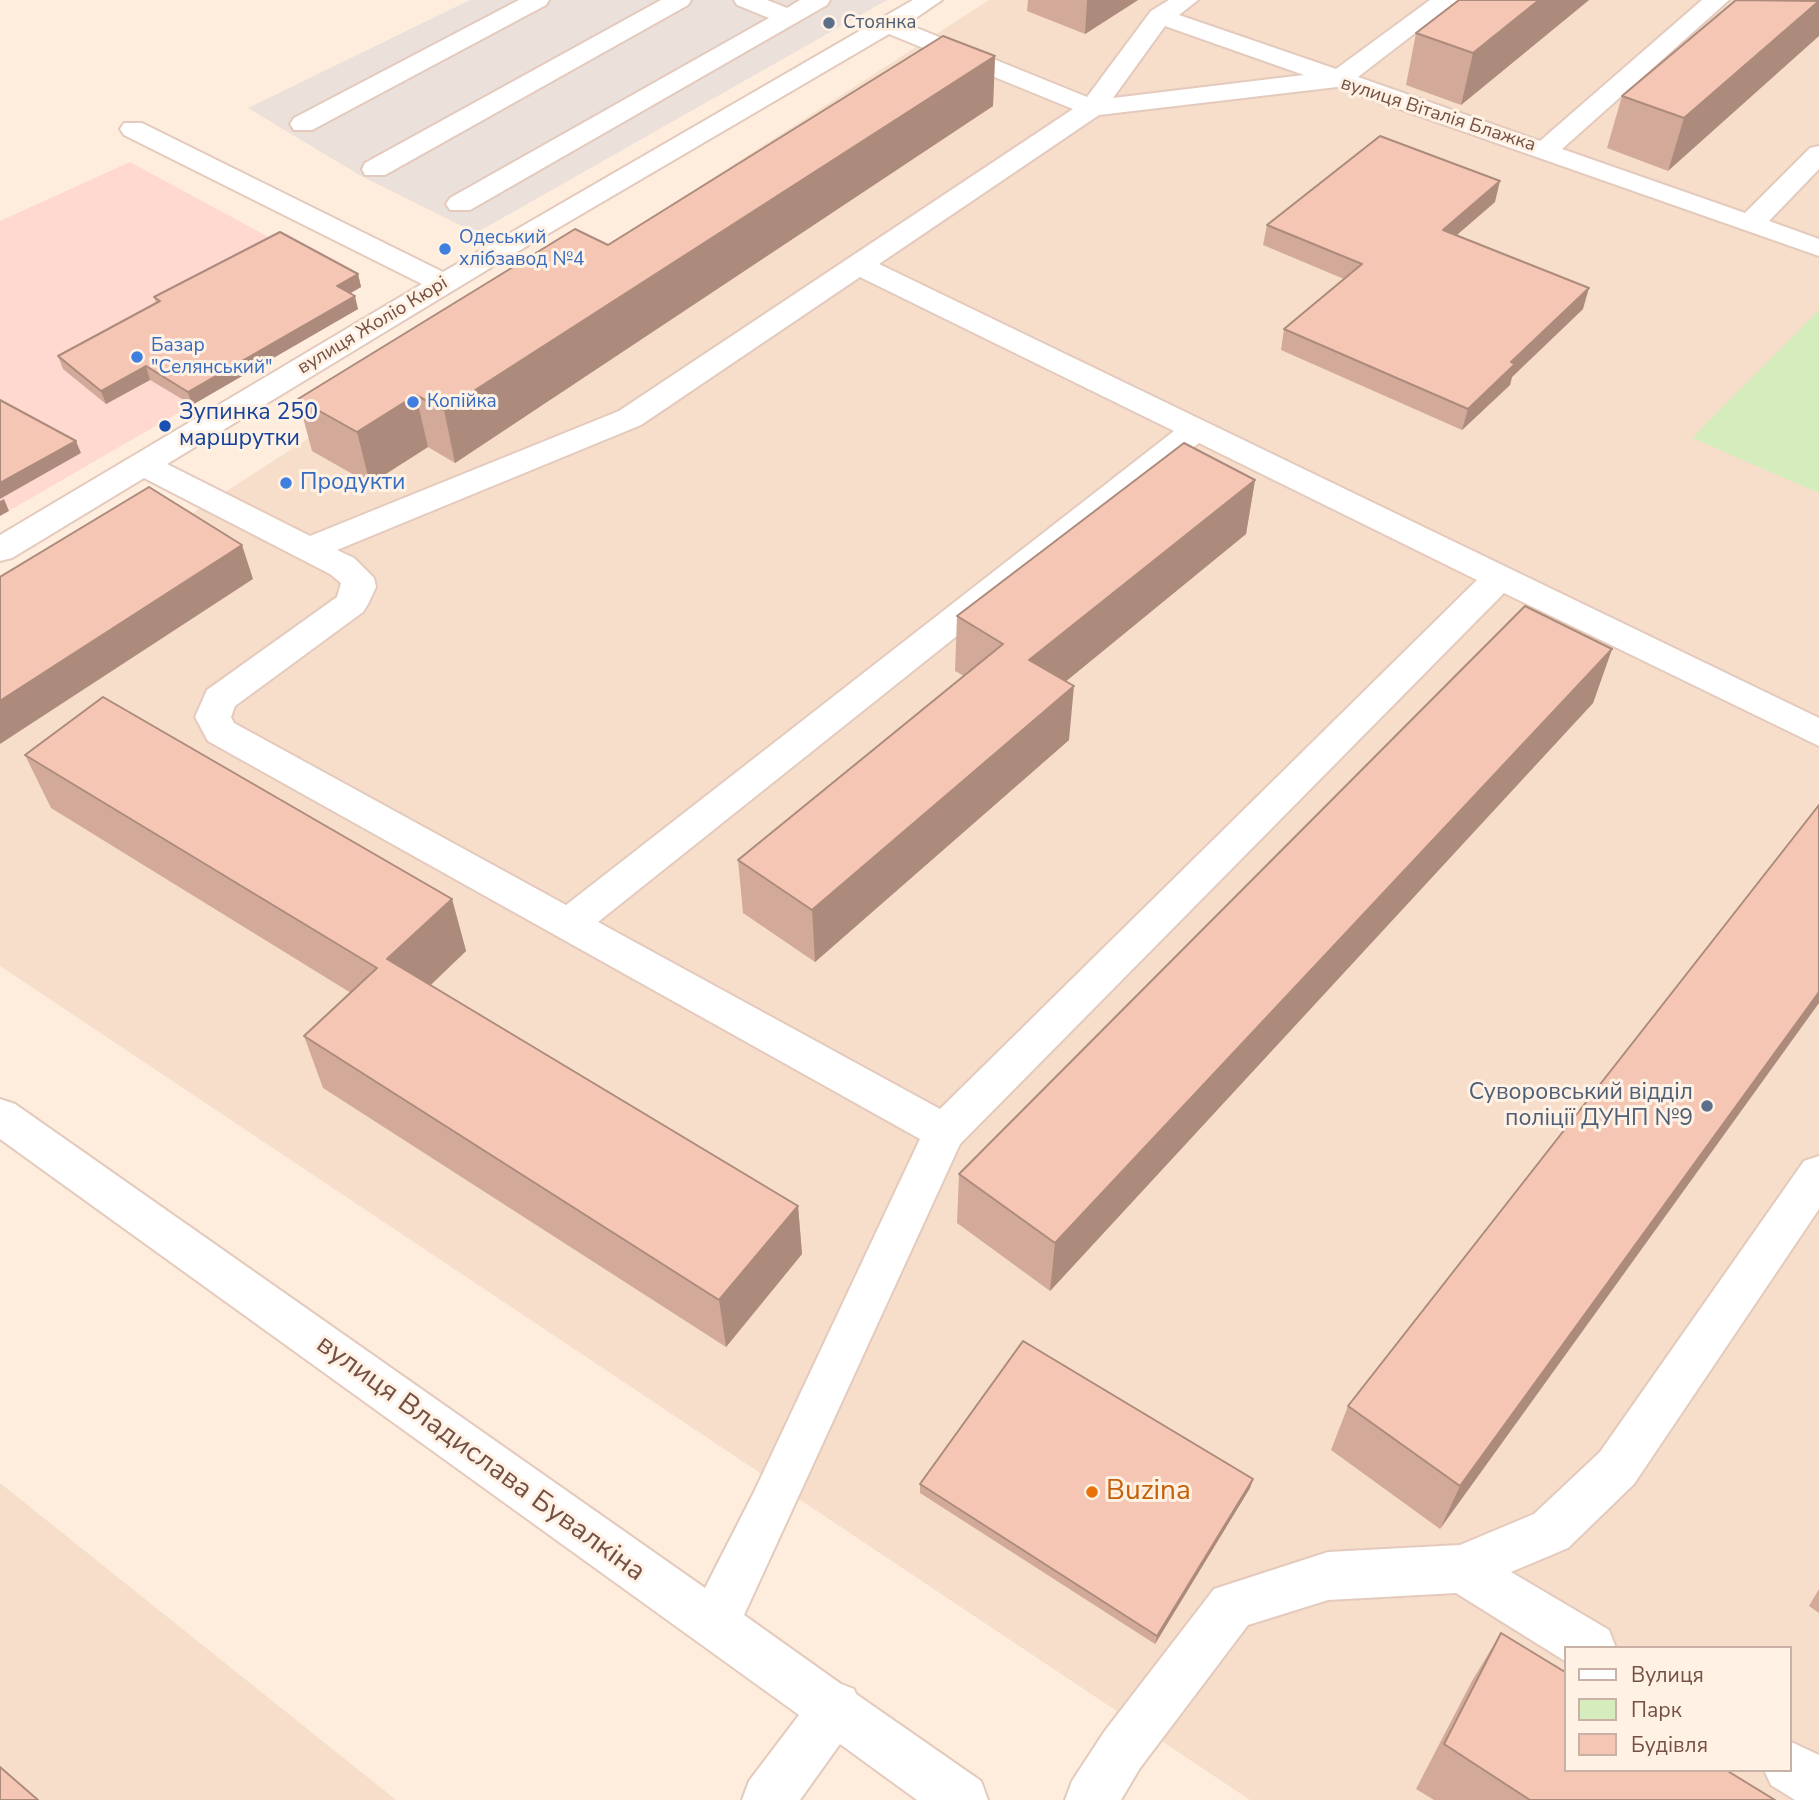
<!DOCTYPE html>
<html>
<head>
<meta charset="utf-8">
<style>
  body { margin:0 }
  #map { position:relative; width:1819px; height:1800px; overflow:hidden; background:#feeddd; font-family:"Nunito Sans",sans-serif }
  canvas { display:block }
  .legend { position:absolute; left:1564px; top:1646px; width:228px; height:126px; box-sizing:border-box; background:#fff2e5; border:2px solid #c8b1a5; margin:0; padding:9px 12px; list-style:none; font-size:21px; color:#755044 }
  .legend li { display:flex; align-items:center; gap:14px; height:35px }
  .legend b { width:35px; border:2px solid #c8b1a5 }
</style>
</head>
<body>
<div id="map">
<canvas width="1819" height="1800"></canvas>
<ul class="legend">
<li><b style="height:9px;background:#fff"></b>Вулиця</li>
<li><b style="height:19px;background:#d5ecbc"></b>Парк</li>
<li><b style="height:19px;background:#f5c6b3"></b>Будівля</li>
</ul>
</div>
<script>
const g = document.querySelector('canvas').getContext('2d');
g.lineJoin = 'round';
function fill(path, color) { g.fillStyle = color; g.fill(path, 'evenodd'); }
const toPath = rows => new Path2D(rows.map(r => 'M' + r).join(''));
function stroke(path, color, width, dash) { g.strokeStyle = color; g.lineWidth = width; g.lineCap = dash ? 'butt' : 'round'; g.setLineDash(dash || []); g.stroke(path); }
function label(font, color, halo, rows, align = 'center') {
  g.font = font + ' "Nunito Sans",sans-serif'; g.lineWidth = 6; g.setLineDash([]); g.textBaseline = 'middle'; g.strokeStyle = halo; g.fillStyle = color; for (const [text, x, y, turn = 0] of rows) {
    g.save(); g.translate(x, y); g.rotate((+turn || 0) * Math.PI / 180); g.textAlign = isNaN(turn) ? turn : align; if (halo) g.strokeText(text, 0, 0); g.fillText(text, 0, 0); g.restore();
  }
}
fill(toPath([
  [989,0,1819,0,1819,1800,1250,1800,0,966,0,637],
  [1565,1648,1789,1648,1789,1770,1565,1770],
  [0,1483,396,1800,0,1800]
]), '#f6decb');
fill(toPath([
  [130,162,361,287,341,299,358,309,0,516,0,221]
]), '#ffd9d0');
fill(toPath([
  [470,0,887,0,476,233,363,177,248,108]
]), '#ebe0da');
fill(toPath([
  [1819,310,1819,493,1692,438]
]), '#d5ecbc');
const minor = toPath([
  [519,0,549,0,546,5,312,130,294,130,290,124,294,118,519,0],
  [661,0,691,0,688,5,385,175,365,175,362,169,365,163,661,0],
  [734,0,767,0,787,8,800,0,830,0,827,5,470,210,450,210,446,204,450,198,769,18,737,5,734,0],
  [913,0,942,0,907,24,1087,97,1151,11,1169,0,1198,0,1179,15,1336,69,1430,0,1458,0,1358,77,1540,141,1702,0,1729,0,1562,149,1745,213,1810,148,1819,146,1819,169,1769,221,1819,239,1819,256,1337,87,1099,115,879,264,1819,718,1819,746,1504,593,960,1144,744,1615,841,1684,854,1689,856,1694,981,1781,988,1800,917,1800,840,1744,800,1800,742,1800,749,1781,799,1715,0,1139,0,1099,15,1104,705,1588,754,1492,920,1139,208,741,195,717,207,690,337,597,341,583,330,574,144,478,12,558,0,561,0,535,422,284,124,135,120,129,124,123,142,123,443,272,913,0],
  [1165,26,1304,75,1113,98,1165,26],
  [889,34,1073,109,619,411,310,536,167,464,505,259,889,34],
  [860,277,1174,431,566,905,234,723,231,717,235,706,363,612,368,604,376,587,374,578,354,558,337,550,641,425,860,277],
  [1199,443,1477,580,940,1109,598,922,1199,443],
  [1819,1156,1819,1209,1634,1484,1568,1548,1511,1572,1609,1630,1616,1648,1565,1648,1565,1661,1456,1593,1328,1600,1248,1625,1140,1768,1121,1800,1065,1800,1072,1781,1104,1732,1214,1589,1328,1552,1460,1545,1534,1514,1600,1452,1804,1161,1819,1156],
  [1789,1741,1819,1755,1819,1800,1795,1800,1771,1785,1764,1770,1789,1770,1789,1741]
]);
stroke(minor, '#e4cabc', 4);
fill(minor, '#fff');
fill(toPath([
  [1028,0,1138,0,1085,34,1027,11],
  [1589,0,1461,105,1406,85,1416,33],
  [1736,0,1668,171,1607,148,1622,96],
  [995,56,993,106,455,463,428,447,370,484,312,451,298,399,608,245],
  [1495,202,1457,235,1583,309,1512,377,1510,385,1462,430,1281,350,1284,329,1344,279,1263,245,1267,225],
  [358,274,361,287,351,293,358,309,192,405,150,380,106,404,63,369,58,356,156,303,154,297],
  [1255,480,1246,534,1066,681,1069,740,815,962,743,913,738,860,964,676,955,671,957,616],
  [1612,649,1593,703,1050,1291,957,1223,959,1174],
  [25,755,452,899,466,951,431,985,798,1206,802,1254,726,1347,323,1088,304,1036,351,993,51,808],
  [1819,805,1440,1529,1331,1450,1348,1406],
  [1253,1479,1250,1488,1155,1644,920,1493,920,1484],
  [1819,1589,1819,1613,1809,1606],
  [1501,1633,1775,1800,1434,1800,1416,1789,1472,1681]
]), '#d3aa9a');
fill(toPath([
  [1087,0,1138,0,1085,34],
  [1539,0,1589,0,1461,105,1473,53],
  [1819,1,1819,36,1668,171,1684,118],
  [995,56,993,106,455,463,444,410],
  [1500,181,1495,202,1438,251,1443,230],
  [358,274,361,287,340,299,337,286],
  [1589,288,1583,309,1512,377,1510,385,1462,430,1468,409,1511,362],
  [355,296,358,309,192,405,188,392],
  [146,366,150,380,106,404,101,391],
  [416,395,428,447,370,484,357,432],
  [76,441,81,453,0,499,0,483],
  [1255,480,1246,534,1026,714,1029,660],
  [4,499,9,511,0,516,0,501],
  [242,545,253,579,0,744,0,701],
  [1612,649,1593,703,1050,1291,1055,1243],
  [1074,686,1069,740,815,962,812,910],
  [452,899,466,951,403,1011,387,959],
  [1819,992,1819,1003,1440,1529,1460,1486],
  [798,1206,802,1254,726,1347,719,1300],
  [1253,1479,1250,1488,1155,1644,1157,1636]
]), '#ac8b7d');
const building = toPath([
  [1459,0,1539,0,1473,53,1416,33,1459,0],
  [1736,0,1819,1,1684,118,1622,96,1736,0],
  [943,36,995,56,444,410,416,395,357,432,298,399,575,229,608,245,943,36],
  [1380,136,1500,181,1443,230,1589,288,1511,362,1515,364,1468,409,1284,329,1362,264,1267,225,1380,136],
  [280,232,358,274,337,286,355,296,188,392,146,366,101,391,58,356,160,301,154,297,280,232],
  [0,400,76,441,0,483,0,400],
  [1184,443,1255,480,1029,660,1074,686,812,910,738,860,1003,644,957,616,1184,443],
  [149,487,242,545,0,701,0,577,149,487],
  [1525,606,1612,649,1055,1243,959,1174,1525,606],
  [103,697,452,899,387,959,798,1206,719,1300,304,1036,377,968,25,755,103,697],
  [1819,805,1819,992,1460,1486,1348,1406,1819,805],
  [1023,1341,1253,1479,1157,1636,920,1484,1023,1341],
  [1501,1633,1565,1672,1565,1770,1726,1770,1775,1800,1530,1800,1444,1744,1501,1633],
  [0,1767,38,1800,0,1800,0,1767]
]);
fill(building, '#f5c6b3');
stroke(building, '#ac8b7d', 2);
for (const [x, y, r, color] of [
  [829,23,7,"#5c6f8a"],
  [445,249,7,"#3f7fe0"],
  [137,357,7,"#3f7fe0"],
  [413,402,7,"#3f7fe0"],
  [165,426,7,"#1a4fb4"],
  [286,483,7,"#3f7fe0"],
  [1707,1106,7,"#5c6f8a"],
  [1092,1492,7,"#e8710a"]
]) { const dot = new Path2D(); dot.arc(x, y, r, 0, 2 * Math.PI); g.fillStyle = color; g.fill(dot); stroke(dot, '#fff2e5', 2.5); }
label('19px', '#4e5e75', '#fff2e5', [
  ["Стоянка",843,23]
], 'left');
label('19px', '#755044', '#fff2e5', [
  ["вулиця Віталія Блажка",1438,115,18],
  ["вулиця Жоліо Кюрі",373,326,-31]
]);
label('19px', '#366cbe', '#fff2e5', [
  ["Одеський",459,238],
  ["хлібзавод №4",459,260],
  ["Базар",151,346],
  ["\"Селянський\"",151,368],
  ["Копійка",427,402]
], 'left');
label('23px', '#164399', '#fff2e5', [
  ["Зупинка 250",179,413],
  ["маршрутки",179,439]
], 'left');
label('23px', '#366cbe', '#fff2e5', [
  ["Продукти",300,483]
], 'left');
label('23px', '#4e5e75', '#fff2e5', [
  ["Суворовський відділ",1693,1093],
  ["поліції ДУНП №9",1693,1119]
], 'right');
label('28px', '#755044', '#fff2e5', [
  ["вулиця Владислава Бувалкіна",480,1459,36]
]);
label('28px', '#c56008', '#fff2e5', [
  ["Buzina",1106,1492]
], 'left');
</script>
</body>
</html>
